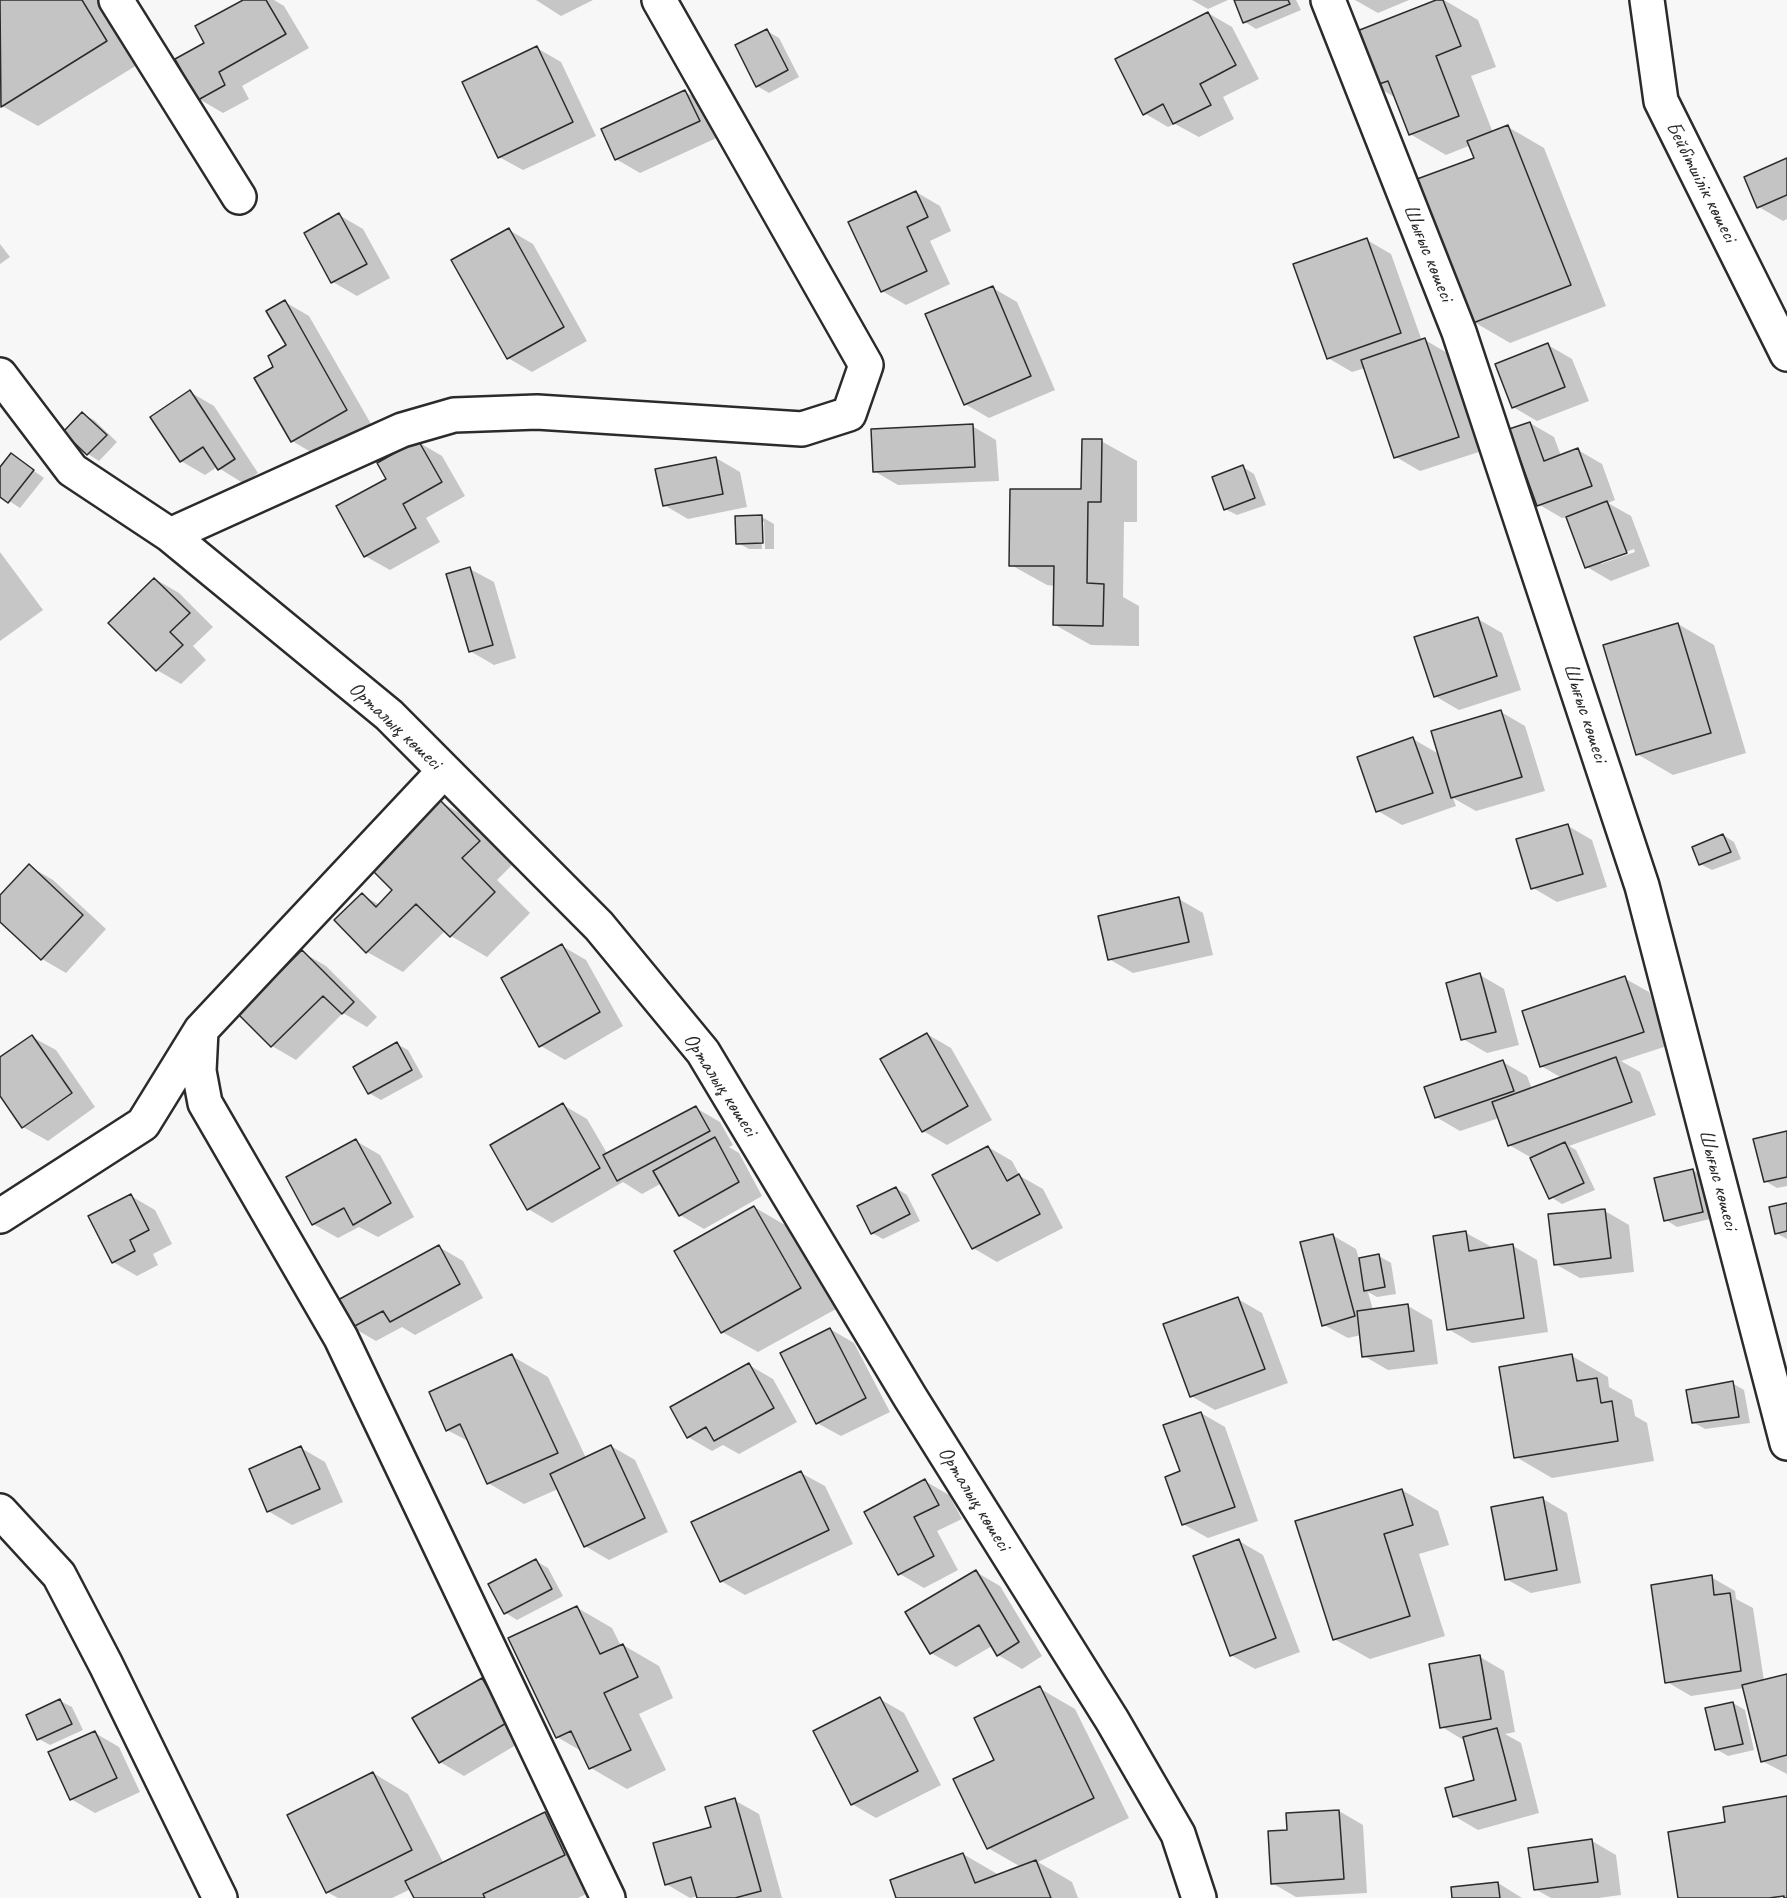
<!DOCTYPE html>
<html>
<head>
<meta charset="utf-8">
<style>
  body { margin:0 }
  canvas { display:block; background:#f7f7f7 }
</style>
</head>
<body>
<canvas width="1787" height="1898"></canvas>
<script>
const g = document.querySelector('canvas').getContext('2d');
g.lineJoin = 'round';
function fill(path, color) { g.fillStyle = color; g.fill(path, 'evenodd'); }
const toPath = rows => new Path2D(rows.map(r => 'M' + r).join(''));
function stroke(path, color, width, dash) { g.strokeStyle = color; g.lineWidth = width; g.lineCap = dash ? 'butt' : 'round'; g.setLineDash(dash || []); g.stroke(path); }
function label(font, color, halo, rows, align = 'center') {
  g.font = font + ' Caveat,sans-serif'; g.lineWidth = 4.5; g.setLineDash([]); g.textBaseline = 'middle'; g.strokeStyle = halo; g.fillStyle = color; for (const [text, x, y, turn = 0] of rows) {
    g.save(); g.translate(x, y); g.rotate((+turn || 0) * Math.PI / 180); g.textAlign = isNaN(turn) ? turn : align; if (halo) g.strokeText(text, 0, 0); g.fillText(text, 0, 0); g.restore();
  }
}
fill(toPath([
  [0,0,104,0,142,62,38,126,2,106,0,103],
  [246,0,274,0,284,6,309,48,242,86,249,99,223,113,199,99,206,43],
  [536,0,593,0,561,16],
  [1192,0,1228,0,1208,9],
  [1236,0,1296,0,1301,10,1256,29,1245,22],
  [1355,0,1409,0,1378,13],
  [1440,0,1444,0,1478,20,1496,67,1471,76,1493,133,1508,127,1544,148,1606,306,1510,343,1474,322,1476,158,1471,145,1446,155,1410,134,1396,98,1374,85],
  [1208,13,1232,27,1259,79,1223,97,1234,119,1199,137,1175,124,1168,127,1144,113],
  [767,31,779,38,799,77,769,93,757,86],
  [537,48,561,62,596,136,523,170,499,157],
  [685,92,709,105,723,135,640,173,616,159],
  [1787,160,1787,219,1783,221,1759,207],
  [916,192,940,206,951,231,930,241,950,284,906,305,882,291],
  [339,215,363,229,390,278,357,296,333,282],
  [509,230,533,244,587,341,532,372,508,358],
  [1367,240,1391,254,1422,341,1425,340,1449,354,1482,451,1420,471,1396,457,1365,368,1352,372,1328,358],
  [0,244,10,257,0,264],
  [993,288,1017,302,1055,390,989,418,965,404],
  [285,302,309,316,371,424,316,455,292,441,275,367,288,346],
  [1548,345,1572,359,1589,401,1537,421,1513,407],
  [190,392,214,406,258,473,243,483,217,467,205,475,181,461],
  [82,414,94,420,117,442,99,461,88,454],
  [1530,423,1554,437,1561,456,1578,450,1602,464,1615,500,1608,503,1631,516,1650,566,1611,581,1587,567,1567,517,1562,518,1538,504],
  [1634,549,1635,552,1601,564,1601,561],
  [972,426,996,440,999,481,898,485,874,471],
  [1101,441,1137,461,1137,522,1124,522,1123,597,1139,606,1139,646,1091,645,1055,625,1055,586,1047,585,1011,565,1083,491],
  [418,442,442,456,465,496,426,518,440,542,390,570,365,556,388,479],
  [11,455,44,478,20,508,0,495,0,470],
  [716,458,740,472,747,507,688,519,664,505],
  [1243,467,1254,474,1266,505,1237,515,1225,509],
  [762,517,774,524,774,549,765,549,764,522,761,522,762,549,749,549,738,543,737,518],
  [0,552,43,610,0,641],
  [470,569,494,582,516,658,494,665,470,651],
  [155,579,179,593,213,627,193,646,206,660,181,684,157,670,110,623],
  [1478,619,1502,633,1521,690,1459,710,1435,696],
  [1678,624,1714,645,1746,753,1673,775,1637,754],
  [1501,712,1525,726,1545,791,1476,811,1453,798,1456,806,1402,825,1378,811,1413,739,1439,754],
  [439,801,475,822,515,862,497,880,530,913,487,957,451,936,445,931,403,972,367,952,336,920,362,895,380,905,394,890],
  [1568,826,1592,840,1607,887,1557,902,1533,888],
  [1723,835,1734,842,1741,859,1712,870,1700,864],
  [29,866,53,880,106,929,66,973,42,959,0,920,0,897],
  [1179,899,1203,913,1213,955,1133,973,1109,959],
  [562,946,586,960,623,1026,565,1060,541,1046],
  [302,952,326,966,377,1017,367,1027,343,1013,296,1060,272,1046,240,1014],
  [1480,975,1504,989,1519,1045,1487,1053,1463,1039],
  [1624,978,1649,992,1667,1046,1621,1061,1640,1072,1656,1115,1569,1146,1576,1150,1595,1190,1562,1204,1551,1197,1532,1158,1509,1145,1499,1118,1460,1131,1436,1117,1503,1062,1527,1076,1532,1089,1562,1078,1541,1066],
  [927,1034,951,1048,992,1120,947,1145,923,1131],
  [32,1037,56,1050,95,1107,48,1141,23,1127,0,1093,0,1058],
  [397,1044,408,1050,423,1077,381,1100,369,1093],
  [563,1105,587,1119,608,1155,696,1108,720,1122,733,1145,729,1147,739,1153,762,1196,704,1229,680,1215,662,1183,642,1194,623,1182,552,1223,528,1209],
  [1787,1132,1787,1186,1777,1188,1765,1181],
  [356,1141,380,1155,414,1217,378,1237,359,1227,338,1238,313,1224,288,1178],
  [988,1147,1012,1161,1020,1176,1043,1189,1063,1228,997,1262,973,1248],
  [1692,1170,1704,1177,1714,1218,1677,1227,1666,1220],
  [896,1188,907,1195,920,1221,883,1239,872,1233],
  [131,1196,155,1210,172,1244,153,1254,158,1265,137,1276,113,1262],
  [1787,1204,1787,1239,1776,1233],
  [754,1207,790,1228,836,1309,758,1352,722,1332],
  [1605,1211,1629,1225,1634,1272,1580,1278,1555,1264],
  [1466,1233,1490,1246,1491,1249,1513,1246,1537,1260,1548,1332,1472,1343,1448,1329],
  [1332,1235,1356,1249,1359,1259,1379,1256,1391,1263,1396,1294,1377,1297,1368,1292,1373,1310,1408,1306,1432,1320,1438,1364,1388,1370,1364,1356,1361,1335,1348,1338,1324,1325],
  [439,1247,463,1261,483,1298,415,1335,402,1327,376,1341,352,1327],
  [1238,1299,1262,1313,1288,1383,1215,1410,1191,1396],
  [830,1329,854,1343,890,1412,841,1436,817,1423],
  [512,1356,548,1377,586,1458,611,1446,635,1460,668,1532,609,1560,585,1546,558,1489,524,1504,488,1483,470,1442,447,1430],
  [1572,1356,1608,1377,1609,1387,1632,1400,1635,1416,1647,1423,1654,1461,1552,1478,1516,1457],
  [749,1365,773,1379,797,1422,739,1454,723,1445,712,1451,688,1437],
  [1732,1383,1744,1390,1750,1423,1705,1429,1693,1422],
  [1201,1413,1225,1427,1258,1521,1208,1538,1183,1524,1182,1472],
  [301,1448,325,1462,343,1502,292,1525,268,1511],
  [801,1473,825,1486,853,1544,745,1595,721,1581],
  [925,1481,949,1495,962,1519,937,1531,958,1570,924,1588,900,1574,866,1512],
  [1402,1490,1438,1511,1449,1545,1419,1554,1445,1636,1370,1659,1334,1639],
  [1543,1499,1567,1513,1581,1583,1531,1593,1506,1579],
  [1239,1541,1263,1555,1300,1652,1255,1669,1231,1655],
  [536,1561,548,1568,563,1596,517,1620,506,1613],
  [976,1572,1000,1586,1042,1656,1022,1669,998,1655,992,1646,956,1667,931,1653,907,1613],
  [1711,1577,1735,1591,1736,1599,1753,1608,1764,1681,1787,1676,1787,1774,1762,1761,1744,1688,1691,1696,1667,1682],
  [576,1607,612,1628,621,1646,623,1645,659,1666,673,1698,639,1714,666,1770,627,1789,591,1768,583,1752,557,1737],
  [1480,1657,1504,1671,1515,1732,1505,1734,1521,1743,1539,1813,1478,1830,1454,1816,1476,1781,1465,1741,1442,1727],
  [482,1679,506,1693,531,1736,464,1776,440,1762],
  [1039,1688,1075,1709,1129,1818,1038,1862,1072,1882,1078,1898,898,1898,963,1854,999,1875,1021,1867,988,1848,996,1760],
  [880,1699,904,1713,941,1785,876,1818,852,1804],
  [60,1701,72,1707,83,1730,50,1745,39,1739],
  [1733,1703,1745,1710,1754,1750,1728,1756,1716,1749],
  [95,1733,119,1747,140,1792,95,1813,71,1799],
  [373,1773,408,1794,444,1864,545,1814,591,1841,611,1882,578,1898,415,1898,411,1889,392,1898,338,1898,327,1892],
  [734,1800,759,1814,782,1898,698,1898,698,1896,690,1898,666,1884],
  [1339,1811,1363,1825,1367,1893,1296,1897,1272,1883,1288,1832],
  [1592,1841,1616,1855,1621,1895,1598,1898,1551,1898,1535,1889],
  [1498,1883,1522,1898,1454,1898]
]), '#0003');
const building = toPath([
  [0,0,82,0,107,41,1,107,0,0],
  [243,0,266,0,286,34,219,72,225,85,198,100,175,59,204,43,195,26,243,0],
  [1234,0,1288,0,1290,4,1243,23,1234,0],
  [1436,0,1443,0,1461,46,1436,56,1459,116,1409,135,1388,81,1373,86,1352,33,1436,0],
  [1208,12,1236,65,1200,84,1211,105,1173,124,1163,104,1143,115,1115,59,1208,12],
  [767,29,788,70,756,87,735,45,767,29],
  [537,46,573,122,498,158,462,82,537,46],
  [685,90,700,121,615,160,601,129,685,90],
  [1508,125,1571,285,1473,323,1417,179,1474,158,1467,141,1508,125],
  [1787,158,1787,195,1757,208,1744,177,1787,158],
  [916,191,928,217,907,227,927,271,881,292,848,222,916,191],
  [339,213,367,264,331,283,304,233,339,213],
  [509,228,564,327,507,359,451,260,509,228],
  [1367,238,1401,333,1327,359,1293,264,1367,238],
  [993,286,1031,376,964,405,925,314,993,286],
  [285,300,347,410,291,442,254,378,273,367,268,356,286,345,266,311,285,300],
  [1425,338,1459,437,1394,458,1361,360,1425,338],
  [1548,343,1565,387,1512,408,1495,364,1548,343],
  [190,390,235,459,218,470,203,447,180,462,150,417,190,390],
  [82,412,107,435,87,455,63,432,82,412],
  [1530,422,1544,461,1578,448,1592,486,1537,506,1509,429,1530,422],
  [973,424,975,467,873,472,871,429,973,424],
  [1082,439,1102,439,1101,502,1088,502,1087,583,1104,584,1103,626,1053,625,1054,566,1009,566,1010,489,1081,489,1082,439],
  [418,440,442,482,403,504,416,528,364,557,336,506,386,479,377,463,418,440],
  [11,453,34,470,8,503,0,497,0,467,11,453],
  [716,457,723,494,663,506,655,469,716,457],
  [1243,465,1255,498,1224,510,1212,477,1243,465],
  [1607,501,1627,553,1585,568,1566,517,1607,501],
  [762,515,763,543,736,544,735,516,762,515],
  [470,567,493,645,469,652,446,574,470,567],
  [154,578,190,613,170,632,183,645,156,671,108,623,154,578],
  [1478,617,1497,676,1434,697,1414,637,1478,617],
  [1678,623,1711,733,1636,755,1603,645,1678,623],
  [1501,710,1522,777,1451,798,1431,731,1501,710],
  [1413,737,1433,793,1376,812,1357,757,1413,737],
  [439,799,480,841,462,858,495,892,450,937,416,904,366,953,334,920,362,893,376,907,392,890,370,868,439,799],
  [1568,824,1583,874,1531,889,1516,839,1568,824],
  [1723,834,1731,852,1699,865,1692,847,1723,834],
  [29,864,83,915,41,960,0,922,0,895,29,864],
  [1179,897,1189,942,1108,960,1098,916,1179,897],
  [562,944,600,1012,539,1047,501,978,562,944],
  [302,950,354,1002,342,1014,323,996,271,1047,238,1014,302,950],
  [1480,973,1496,1032,1461,1040,1446,983,1480,973],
  [1625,976,1644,1032,1540,1067,1522,1011,1625,976],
  [927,1033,968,1106,922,1132,880,1059,927,1033],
  [32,1035,72,1093,22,1128,0,1096,0,1057,32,1035],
  [397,1042,412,1070,368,1094,353,1067,397,1042],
  [1616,1057,1632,1102,1508,1146,1492,1102,1616,1057],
  [1503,1060,1514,1091,1435,1118,1424,1087,1503,1060],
  [563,1103,600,1168,527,1210,490,1145,563,1103],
  [696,1106,710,1131,617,1181,603,1155,696,1106],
  [1787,1131,1787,1177,1764,1182,1753,1139,1787,1131],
  [715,1137,739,1182,679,1216,653,1171,715,1137],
  [356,1139,391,1203,353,1225,344,1208,312,1225,286,1177,356,1139],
  [1565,1142,1584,1183,1549,1199,1530,1158,1565,1142],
  [988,1146,1007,1181,1019,1174,1040,1214,972,1249,932,1175,988,1146],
  [1693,1169,1703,1212,1664,1221,1654,1178,1693,1169],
  [896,1187,910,1214,871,1234,857,1206,896,1187],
  [131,1194,149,1230,130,1240,135,1251,112,1263,88,1216,131,1194],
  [1787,1203,1787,1231,1775,1234,1769,1207,1787,1203],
  [754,1206,801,1288,721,1333,674,1251,754,1206],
  [1605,1209,1611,1258,1554,1265,1548,1214,1605,1209],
  [1466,1231,1469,1251,1513,1244,1524,1318,1447,1330,1433,1236,1466,1231],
  [1333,1234,1355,1316,1322,1326,1300,1242,1333,1234],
  [439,1245,460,1284,390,1322,383,1311,351,1328,336,1301,439,1245],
  [1379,1254,1385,1287,1364,1291,1359,1258,1379,1254],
  [1238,1297,1265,1369,1190,1397,1163,1324,1238,1297],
  [1408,1304,1414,1351,1362,1357,1357,1311,1408,1304],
  [830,1328,866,1398,816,1424,780,1353,830,1328],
  [512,1354,558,1453,487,1484,460,1424,446,1431,429,1392,512,1354],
  [1572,1354,1577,1381,1597,1378,1601,1403,1612,1401,1618,1441,1514,1458,1499,1367,1572,1354],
  [749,1363,774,1408,714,1441,706,1427,687,1438,670,1407,749,1363],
  [1733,1381,1739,1417,1692,1423,1686,1390,1733,1381],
  [1201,1412,1235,1507,1182,1525,1165,1477,1180,1471,1163,1425,1201,1412],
  [611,1445,645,1518,584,1547,550,1474,611,1445],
  [301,1446,320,1489,267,1512,249,1469,301,1446],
  [801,1471,829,1530,720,1582,691,1522,801,1471],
  [925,1479,939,1505,914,1517,934,1556,898,1575,864,1512,925,1479],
  [1402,1489,1413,1525,1384,1534,1410,1616,1333,1640,1295,1521,1402,1489],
  [1543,1497,1557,1570,1505,1580,1491,1507,1543,1497],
  [1239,1539,1276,1638,1230,1656,1193,1556,1239,1539],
  [536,1559,552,1589,504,1614,488,1584,536,1559],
  [976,1570,1019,1642,997,1656,979,1625,930,1654,905,1612,976,1570],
  [1712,1575,1714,1595,1730,1593,1741,1671,1665,1683,1651,1585,1712,1575],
  [577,1606,600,1654,623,1644,638,1677,604,1693,631,1750,589,1769,571,1731,556,1738,508,1638,577,1606],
  [1480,1655,1491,1719,1440,1728,1429,1664,1480,1655],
  [1787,1674,1787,1755,1761,1762,1742,1685,1787,1674],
  [482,1678,508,1722,439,1763,412,1718,482,1678],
  [1040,1686,1094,1798,987,1849,953,1779,994,1760,974,1718,1040,1686],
  [880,1697,918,1771,851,1805,813,1731,880,1697],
  [60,1699,72,1724,37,1740,26,1715,60,1699],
  [1733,1702,1743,1744,1715,1750,1705,1708,1733,1702],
  [1497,1728,1516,1800,1453,1817,1445,1788,1474,1780,1463,1737,1497,1728],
  [95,1731,117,1778,70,1800,48,1752,95,1731],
  [373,1772,412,1850,326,1893,287,1815,373,1772],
  [1787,1796,1787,1898,1784,1898,1784,1896,1769,1898,1678,1898,1668,1832,1725,1822,1723,1807,1787,1796],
  [735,1798,761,1891,735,1898,697,1898,691,1877,665,1885,653,1843,711,1827,705,1807,735,1798],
  [1339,1810,1344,1879,1271,1884,1268,1831,1287,1830,1286,1813,1339,1810],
  [545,1812,565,1855,483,1894,485,1898,414,1898,405,1881,545,1812],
  [1592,1839,1598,1882,1534,1890,1528,1848,1592,1839],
  [963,1853,975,1883,1036,1860,1051,1898,896,1898,890,1880,963,1853],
  [1498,1882,1500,1898,1452,1898,1451,1887,1498,1882]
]);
fill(building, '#c4c4c4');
stroke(building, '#2b2b2b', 1.5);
const minor = toPath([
  [116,0,239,197],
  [1328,0,1459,332,1642,886,1787,1443],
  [1647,0,1661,101,1787,354],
  [0,375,72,470,170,535,389,715,599,926,703,1052,910,1397,1112,1720,1178,1834,1199,1898],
  [170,535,402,430,454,415,537,412,802,429,849,414,866,365,659,0],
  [201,1030,199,1071,205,1103,341,1338,608,1898],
  [0,1216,143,1124,201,1030,444,771],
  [0,1511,59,1575,106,1665,220,1898]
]);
stroke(minor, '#2b2b2b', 38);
stroke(minor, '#fff', 33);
label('21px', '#2b2b2b', '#fff', [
  ["Бейбітшілік көшесі",1701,182,63],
  ["Шығыс көшесі",1428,253,68],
  ["Шығыс көшесі",1585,713,72],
  ["Орталық көшесі",395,726,43],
  ["Орталық көшесі",720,1085,57],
  ["Шығыс көшесі",1718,1180,75],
  ["Орталық көшесі",974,1499,58]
]);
</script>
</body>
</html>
